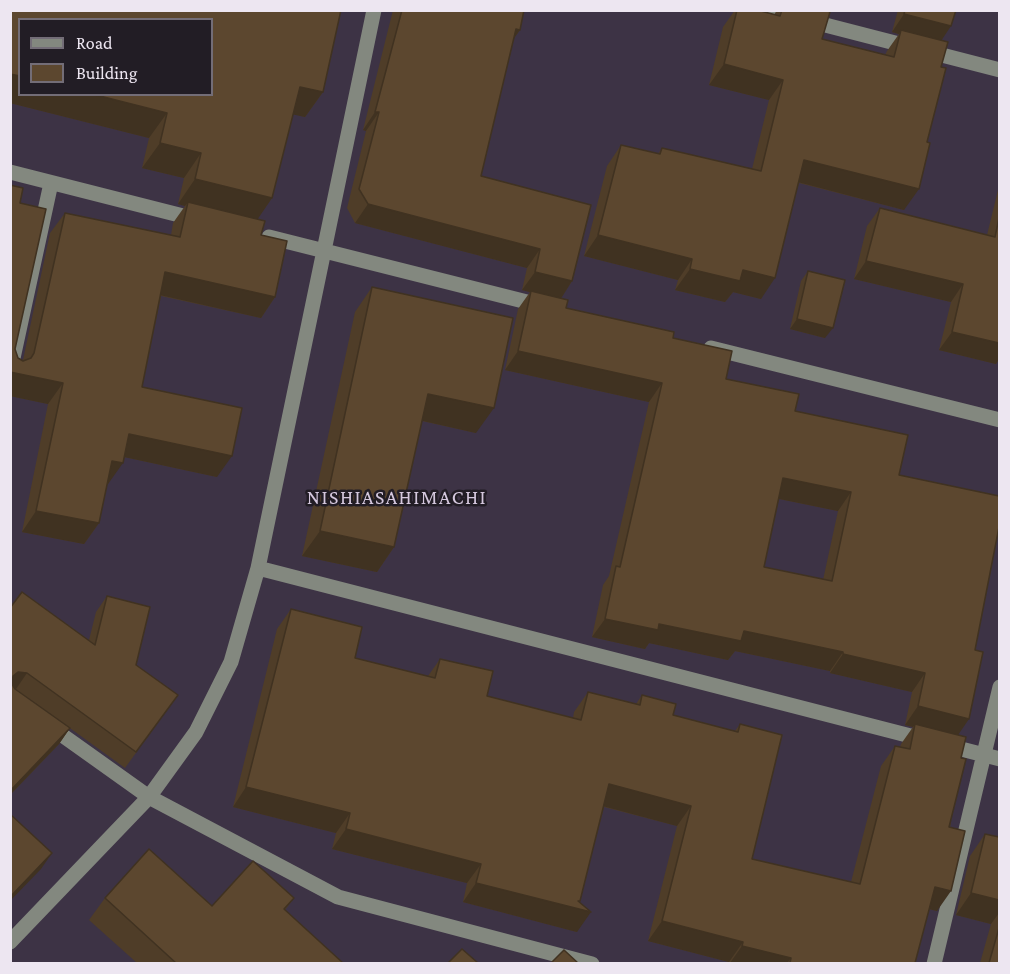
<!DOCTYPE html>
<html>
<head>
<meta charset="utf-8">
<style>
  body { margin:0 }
  #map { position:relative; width:1010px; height:974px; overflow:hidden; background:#3d3345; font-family:"Crimson Pro",serif }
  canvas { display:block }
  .frame { position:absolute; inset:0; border:12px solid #ede6f1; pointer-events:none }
  .legend { position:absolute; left:18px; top:18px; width:195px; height:78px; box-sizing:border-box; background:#221d25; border:2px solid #736d77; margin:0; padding:8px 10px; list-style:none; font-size:18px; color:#ede6f1 }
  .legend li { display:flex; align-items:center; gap:12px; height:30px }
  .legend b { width:30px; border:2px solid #736d77 }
</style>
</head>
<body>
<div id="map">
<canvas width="1010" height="974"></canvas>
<div class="frame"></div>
<ul class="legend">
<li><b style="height:8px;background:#83887f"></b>Road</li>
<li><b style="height:16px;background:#5c472f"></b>Building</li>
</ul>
</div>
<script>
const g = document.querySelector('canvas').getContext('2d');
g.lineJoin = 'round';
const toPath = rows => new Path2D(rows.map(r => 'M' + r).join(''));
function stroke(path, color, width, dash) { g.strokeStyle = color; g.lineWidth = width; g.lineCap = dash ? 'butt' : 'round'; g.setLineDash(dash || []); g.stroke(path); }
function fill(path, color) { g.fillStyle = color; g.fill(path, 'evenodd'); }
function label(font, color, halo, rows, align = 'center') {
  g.font = font + ' "Crimson Pro",serif'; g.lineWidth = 5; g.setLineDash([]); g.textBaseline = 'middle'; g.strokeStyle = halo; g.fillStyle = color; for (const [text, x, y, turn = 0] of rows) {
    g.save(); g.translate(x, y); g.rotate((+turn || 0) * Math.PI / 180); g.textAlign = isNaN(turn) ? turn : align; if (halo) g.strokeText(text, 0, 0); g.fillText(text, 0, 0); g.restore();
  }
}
stroke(toPath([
  [767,10,1000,70],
  [10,172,199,220],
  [269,237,543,306],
  [711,348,1000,420],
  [10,372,51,183],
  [258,568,1000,759],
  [48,725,149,797,338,897,592,964],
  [10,942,149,797,196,732,231,662,258,568,374,10],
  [934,964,1000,687]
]), '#83887f', 15);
fill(toPath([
  [393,10,524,10,520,30,514,38,481,176,572,281,561,298,566,308,673,338,726,379,795,411,899,475,958,735,961,758,937,911,929,909,915,963,729,963,729,962,648,941,677,826,604,807,579,902,577,932,463,902,467,883,332,849,336,833,233,807,277,629,291,609,355,658,428,676,440,659,487,696,573,718,574,712,588,692,636,704,642,695,673,715,735,731,740,724,752,859,851,882,881,766,895,746,900,747,901,744,913,727,905,725,912,692,830,673,830,671,735,651,728,660,649,643,645,649,592,637,603,585,609,576,649,402,505,370,518,309,530,292,522,290,527,268,355,223,347,208,366,131,363,130],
  [779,499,838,511,823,580,764,567],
  [735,10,757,10,774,15,777,10,826,10,822,39,885,55,887,51,899,34,892,32,898,10,956,10,941,40,904,210,799,183,761,299,733,292,725,302,675,290,678,280,584,256,607,166,621,145,658,154,662,148,752,169,769,100,709,85,723,27],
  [323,92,305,117,293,114,272,198,257,219,275,297,261,318,161,296,142,387,217,477,124,457,108,484,107,484,99,523,84,544,22,532,48,404,10,396,10,185,20,203,15,349,18,358,23,360,50,233,65,213,171,235,173,223,185,206,178,204,184,178,142,168,149,138,10,103],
  [999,186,999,359,996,364,939,350,951,302,854,279,867,226,880,208,987,235],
  [808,271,825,338,790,329,801,281],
  [372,287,476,433,422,421,394,547,377,572,302,556,355,312],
  [107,596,136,665,178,695,125,768,16,689,70,728,59,744,10,795,10,608,89,640,96,612],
  [985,834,999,837,999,963,980,963,991,924,956,915,970,856],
  [105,898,212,906,294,898,285,910,343,963,137,963,89,920]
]), '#4f3d28');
fill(toPath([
  [904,14,951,26,939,44,901,30,899,34,892,32],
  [516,29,520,30,507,48],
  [724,64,783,80,769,100,709,85],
  [10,74,20,76,20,94,92,94,167,113,149,138,10,103],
  [300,87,323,92,305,117,282,112],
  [375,112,379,112,366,131,363,130],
  [160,143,201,153,184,178,142,168],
  [804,160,919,189,904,210,790,180],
  [195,179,272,198,255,223,188,202,185,206,178,204],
  [368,204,540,249,527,268,355,223],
  [598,235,692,259,678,280,584,256],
  [866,261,963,284,951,302,854,279],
  [690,269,743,270,775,278,761,299,733,292,725,302,675,290],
  [165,272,275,297,261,318,151,293],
  [535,272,572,281,560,300,522,290],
  [797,319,833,328,825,338,790,329],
  [952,332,999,343,999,359,996,364,939,350],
  [518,351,662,383,649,402,505,370],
  [10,372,63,383,48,404,10,396],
  [428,394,494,408,476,433,410,418],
  [129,434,232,456,217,477,115,455],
  [112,461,123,463,108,484,97,482],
  [783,478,851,492,838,511,770,497],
  [36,511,99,523,84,544,22,532],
  [320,531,394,547,377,572,302,556],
  [605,619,744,631,843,652,830,671,735,651,728,660,649,643,645,649,592,637],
  [843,654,925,673,912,692,830,673],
  [18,672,27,673,16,689,10,688,13,676],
  [918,706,969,719,956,738,915,724,913,727,905,725],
  [70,728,59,744,10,795,10,791],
  [609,784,691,806,677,826,595,804],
  [246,787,350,813,336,833,233,807],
  [346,829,481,864,467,883,332,849],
  [52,853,41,869,10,901,10,897],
  [476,883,575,908,591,912,577,932,463,902],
  [935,887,951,891,937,911,921,907],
  [971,893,999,900,999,913,991,924,956,915],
  [662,921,743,942,729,962,648,941],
  [742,946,791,958,787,963,730,963]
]), '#403221');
const building = toPath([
  [10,10,341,10,323,92,300,87,272,198,195,179,201,153,160,143,167,113,92,94,212,94,212,20,20,20,20,76,10,74,10,10],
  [402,10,524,10,520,30,516,29,481,176,591,205,572,281,535,272,540,249,368,204,359,189,379,112,375,112,402,10],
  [737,10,757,10,780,16,782,10,826,10,830,12,822,39,894,57,901,30,948,42,941,67,946,68,927,142,930,143,919,189,804,160,775,278,743,270,740,281,690,269,692,259,598,235,621,145,660,154,662,148,761,171,783,80,724,64,737,10],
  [905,10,956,10,951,26,904,14,905,10],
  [10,185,23,188,20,203,46,209,15,349,18,358,23,361,31,358,34,353,65,213,180,237,188,202,265,221,261,235,287,241,275,297,165,272,142,387,242,408,232,456,129,434,123,463,112,461,99,523,36,511,63,383,10,372,10,185],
  [880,208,995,237,999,218,999,343,952,332,963,284,866,261,880,208],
  [808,271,845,280,833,328,797,319,808,271],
  [372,287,513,318,494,408,428,394,394,547,320,531,372,287],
  [531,291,568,300,566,308,674,332,673,338,732,351,726,379,799,394,795,411,908,435,899,475,999,496,999,527,975,650,983,652,969,719,918,706,925,673,843,654,843,652,744,631,741,641,659,624,658,630,605,619,616,566,620,567,662,383,518,351,531,291],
  [783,478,851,492,832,581,764,567,783,478],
  [22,592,95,645,107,596,150,607,136,665,178,695,136,752,27,673,18,672,13,676,12,684,15,689,70,728,10,791,10,608,22,592],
  [291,609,362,627,355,658,435,678,440,659,493,671,487,696,581,720,588,692,640,705,642,695,676,704,673,715,738,732,740,724,782,735,752,859,860,884,895,746,910,749,915,724,966,737,961,758,966,759,949,827,965,831,951,891,935,887,915,963,790,963,791,958,742,946,743,942,662,921,691,806,609,784,580,901,578,901,591,912,476,883,481,864,346,829,350,813,246,787,291,609],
  [10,814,52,853,10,897,10,814],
  [985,834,999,837,999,900,971,893,985,834],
  [149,849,212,906,253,861,294,898,284,909,343,963,176,963,105,898,149,849],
  [999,928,999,963,989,963,999,928],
  [462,949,478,963,448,963,462,949],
  [564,950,578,963,551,963,564,950]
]);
fill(building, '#5c472f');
stroke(building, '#403221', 1.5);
g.letterSpacing = '1.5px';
label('20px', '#d5c8de', '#221d25', [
  ["NISHIASAHIMACHI",397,498]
]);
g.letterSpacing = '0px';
</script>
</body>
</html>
